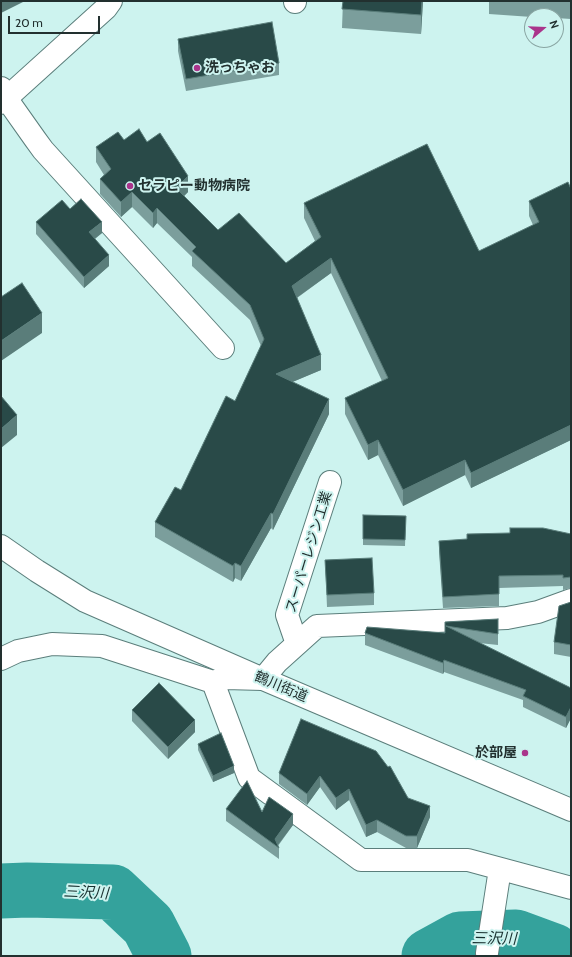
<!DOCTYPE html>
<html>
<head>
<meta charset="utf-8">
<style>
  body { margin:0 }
  #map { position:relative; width:572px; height:957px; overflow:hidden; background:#cdf3ef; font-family:Cabin,sans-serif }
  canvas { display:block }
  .frame { position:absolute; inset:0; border:2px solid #22302f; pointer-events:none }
  .north { position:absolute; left:524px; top:8px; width:40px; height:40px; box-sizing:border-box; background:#cdf3ef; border:1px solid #89a5a2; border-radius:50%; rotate:71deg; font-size:11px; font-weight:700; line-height:16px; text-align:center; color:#22302f }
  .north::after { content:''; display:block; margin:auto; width:14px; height:18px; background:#aa348b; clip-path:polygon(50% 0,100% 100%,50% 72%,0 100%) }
  .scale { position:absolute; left:8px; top:16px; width:92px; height:18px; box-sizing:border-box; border:2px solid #22302f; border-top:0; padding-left:5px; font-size:12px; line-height:14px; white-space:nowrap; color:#22302f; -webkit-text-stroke:3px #cdf3ef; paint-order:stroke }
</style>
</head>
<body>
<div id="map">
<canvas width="572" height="957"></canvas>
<div class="frame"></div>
<div class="north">N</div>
<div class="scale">20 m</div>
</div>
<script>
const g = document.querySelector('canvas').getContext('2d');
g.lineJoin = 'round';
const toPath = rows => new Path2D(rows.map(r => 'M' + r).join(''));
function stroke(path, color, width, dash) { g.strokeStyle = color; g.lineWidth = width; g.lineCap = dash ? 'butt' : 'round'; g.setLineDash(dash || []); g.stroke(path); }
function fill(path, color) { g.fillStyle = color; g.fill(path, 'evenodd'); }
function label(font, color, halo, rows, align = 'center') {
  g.font = font + ' Cabin,"Noto Sans JP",sans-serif'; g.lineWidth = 4; g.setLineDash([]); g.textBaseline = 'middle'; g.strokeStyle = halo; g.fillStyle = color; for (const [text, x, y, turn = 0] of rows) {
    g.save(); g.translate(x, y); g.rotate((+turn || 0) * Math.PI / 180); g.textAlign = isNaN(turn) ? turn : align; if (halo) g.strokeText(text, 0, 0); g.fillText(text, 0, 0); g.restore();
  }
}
stroke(toPath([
  [1,891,27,890,113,892,148,925,164,956],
  [429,956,460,939,516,937,554,951,559,956]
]), '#34a29c', 55);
const minor = toPath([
  [295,2,295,1],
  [1,88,6,98,35,139,43,150,223,348],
  [297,644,287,615,330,482],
  [1,659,18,651,52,644,102,646,213,682,225,678,263,679,277,662,317,626,507,618,538,612,571,600],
  [213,682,249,778,361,860,468,860,571,888],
  [487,953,500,869]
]);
const major = toPath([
  [1,103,106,8,111,1],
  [1,546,37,571,85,601,263,679,571,810]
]);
stroke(minor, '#5b7e7b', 24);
stroke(major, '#5b7e7b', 24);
stroke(minor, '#fff', 22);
stroke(major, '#fff', 22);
fill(toPath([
  [343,1,423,1,421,34,342,28],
  [489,1,571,1,571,19,556,18,556,16,532,16,532,17,489,14],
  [178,39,279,63,279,75,186,91,178,51],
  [124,140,147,142,188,192,184,196,218,230,286,263,315,241,304,218,304,203,479,251,533,225,529,216,529,201,571,189,571,440,471,488,465,475,403,506,378,455,368,460,345,414,345,398,382,381,331,273,297,298,321,370,292,382,329,414,273,530,271,528,241,581,235,578,233,582,155,537,155,522,181,490,235,401,261,346,250,320,192,266,192,257,157,223,153,228,132,207,121,217,100,194,100,179,104,175,96,162,96,147],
  [70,209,102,233,95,239,109,266,84,288,36,234,36,222],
  [363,515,406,516,405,546,363,545],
  [571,534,571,588,563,590,563,586,499,588,499,606,443,608,439,552,439,541],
  [325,560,374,593,374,605,327,607],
  [571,602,571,657,554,654,554,642],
  [498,619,498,645,479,643,571,688,571,718,566,728,523,707,523,700,444,672,443,674,365,645,365,633,445,633,445,622],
  [132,710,195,732,168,759,132,721],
  [198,744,234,773,213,782,198,750],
  [388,767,408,798,430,817,417,848,406,848,377,832,366,837,349,800,336,810,320,787,307,805,279,784,279,773],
  [226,809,262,812,293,825,278,846,279,848,279,859,226,821]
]), '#7b9e9c');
fill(toPath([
  [3,1,25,1,1,13,1,2],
  [422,1,423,1,421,34,421,15],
  [188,176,188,192,176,204,176,188],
  [132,192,132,207,121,217,121,202],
  [157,208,157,223,153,228,153,213],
  [102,222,102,233,89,243,89,232],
  [109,255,109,266,84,288,84,277],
  [331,258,331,273,292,301,292,286],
  [42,313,42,333,1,361,1,341],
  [321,355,321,370,276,389,276,374],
  [329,399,329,414,273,530,273,514],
  [17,415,17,435,1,448,1,429],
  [571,425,571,440,471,488,471,473],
  [378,440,378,455,368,460,368,445],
  [465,460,465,475,403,506,403,490],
  [271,513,271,528,241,581,241,566],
  [235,563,235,578,233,582,233,566],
  [444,660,444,672,443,674,443,663],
  [571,707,571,718,566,728,566,717],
  [195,720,195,732,168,759,168,747],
  [234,766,234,773,213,782,213,776],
  [320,776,320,787,307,805,307,794],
  [349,789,349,800,336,810,336,798],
  [430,806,430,817,417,848,417,836],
  [293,814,293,825,277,846,275,839],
  [377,820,377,832,366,837,366,825]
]), '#5a7d7a');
const building = toPath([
  [343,1,422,1,421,15,342,9,343,1],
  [272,22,279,63,186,79,178,39,272,22],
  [139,129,147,142,160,133,188,176,176,188,218,230,239,213,286,263,321,237,304,203,427,144,479,251,539,222,529,201,568,182,571,189,571,425,471,473,465,460,403,490,378,440,368,445,345,398,388,378,331,258,292,286,321,355,276,374,329,399,273,514,271,513,241,566,235,563,233,566,155,522,175,487,181,490,226,396,235,401,264,339,250,305,192,251,196,247,157,208,153,213,132,192,121,202,100,179,111,169,96,147,118,132,124,140,139,129],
  [81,199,102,222,89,232,109,255,84,277,36,222,62,200,70,209,81,199],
  [22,283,42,313,1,341,1,297,22,283],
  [1,396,17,415,1,429,1,396],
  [363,515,406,516,405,540,363,539,363,515],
  [510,528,543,528,571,534,571,577,563,578,563,575,499,576,499,594,443,597,439,541,467,539,467,534,510,533,510,528],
  [372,558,374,593,327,595,325,560,372,558],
  [571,602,571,645,554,642,559,606,571,602],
  [498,619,498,634,446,626,571,688,571,707,566,717,523,696,526,690,444,660,443,663,365,633,367,627,445,633,445,622,498,619],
  [159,683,195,720,168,747,132,710,159,683],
  [301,719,376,751,388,767,390,766,408,798,430,806,417,836,406,836,377,820,366,825,349,789,336,798,320,776,307,794,279,773,301,719],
  [221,733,234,766,213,776,198,744,221,733],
  [247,781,262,812,269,797,293,814,275,839,279,848,226,809,247,781]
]);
fill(building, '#294a48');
stroke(building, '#5a7d7a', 1);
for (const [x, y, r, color] of [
  [197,68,4,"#aa348b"],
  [130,186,4,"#aa348b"],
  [525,753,4,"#aa348b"]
]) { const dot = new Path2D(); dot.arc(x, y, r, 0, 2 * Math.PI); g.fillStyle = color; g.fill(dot); stroke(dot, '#cdf3ef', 1.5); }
label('bold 14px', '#22302f', '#cdf3ef', [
  ["洗っちゃお",205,68],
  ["セラピー動物病院",138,186],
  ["於部屋",517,753,"right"]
], 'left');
label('14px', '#22302f', '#cdf3ef', [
  ["スーパーレジン工業",309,552,-73],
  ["鶴川街道",281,687,23]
]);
label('italic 15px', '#172f2e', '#cdf3ef', [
  ["三沢川",86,893,3],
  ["三沢川",494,939,1]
]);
</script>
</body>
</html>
